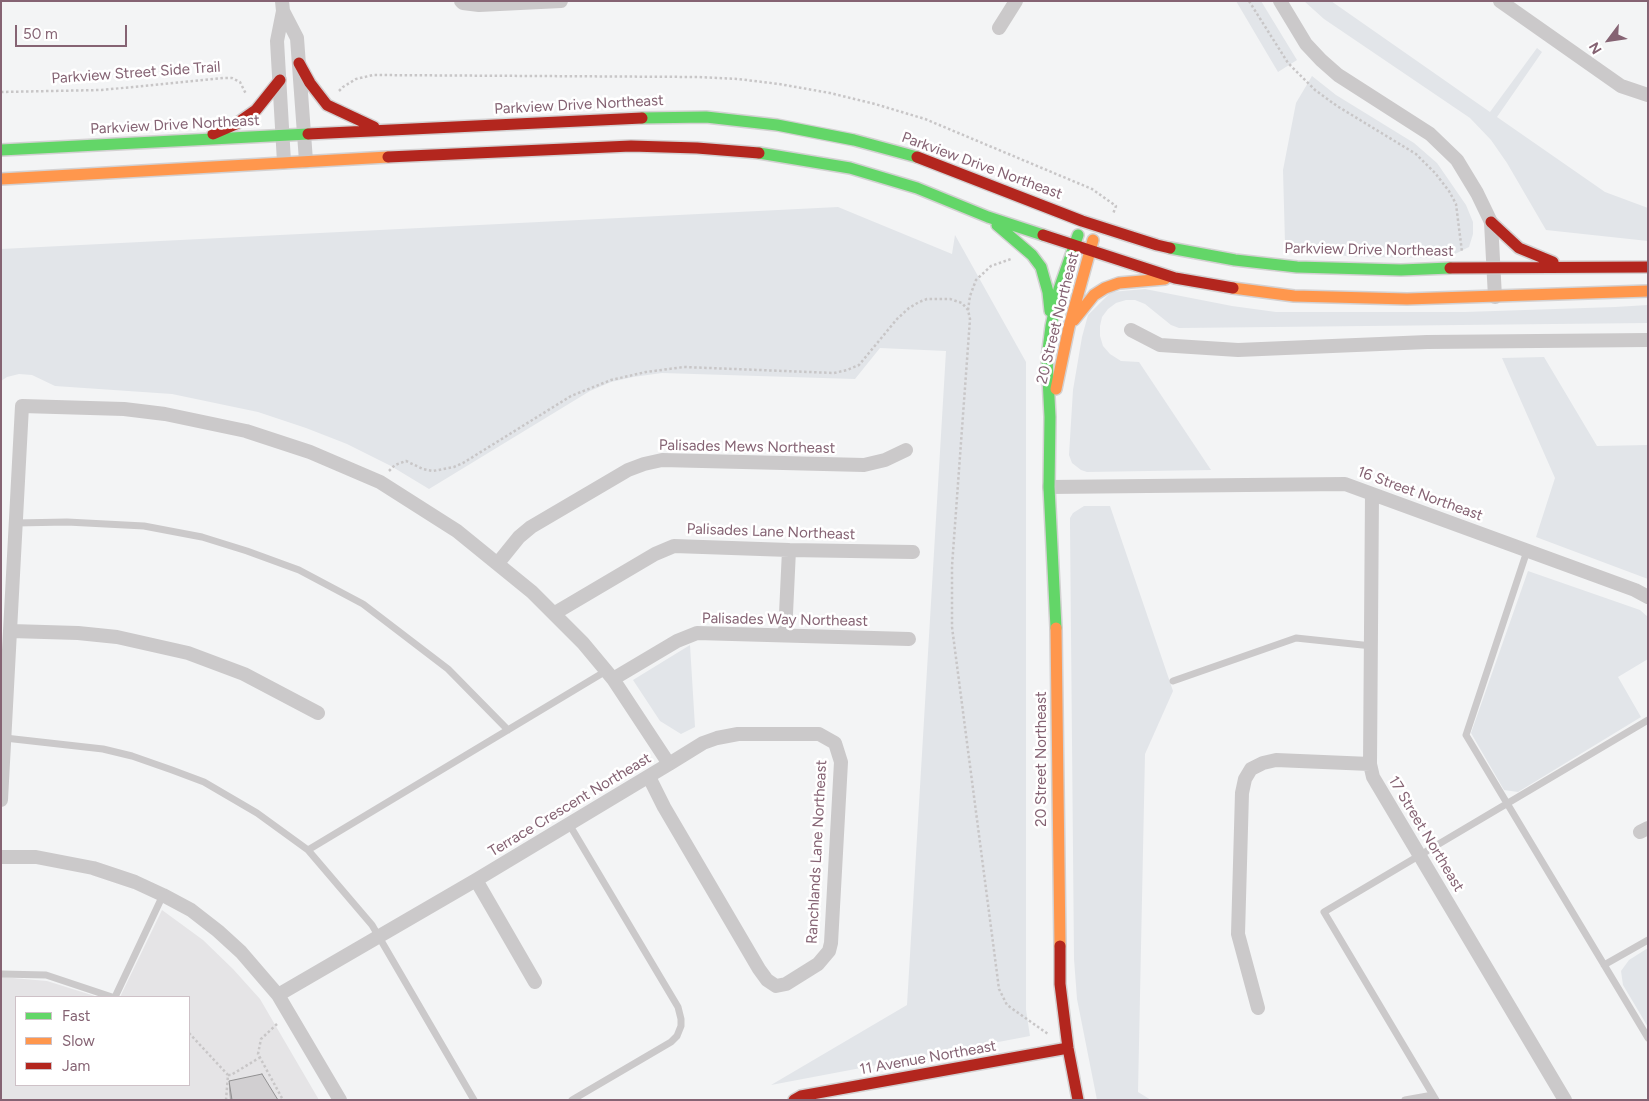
<!DOCTYPE html>
<html>
<head>
<meta charset="utf-8">
<style>
  body { margin:0 }
  #map { position:relative; width:1649px; height:1101px; overflow:hidden; background:#f3f4f5; font-family:Figtree,sans-serif }
  canvas { display:block }
  .frame { position:absolute; inset:0; border:2px solid #856373; pointer-events:none }
  .legend { position:absolute; left:15px; top:996px; width:175px; height:90px; box-sizing:border-box; background:#fff; border:1px solid #cec1c7; margin:0; padding:6px 9px; list-style:none; font-size:15px; color:#856373 }
  .legend li { display:flex; align-items:center; gap:10px; height:25px }
  .legend b { width:25px; border:1px solid #cec1c7 }
  .north { position:absolute; left:1584px; top:15px; width:50px; height:50px; -webkit-text-stroke:4px #fff; paint-order:stroke; rotate:239deg; font-size:14px; font-weight:700; line-height:20px; text-align:center; color:#856373 }
  .north::after { content:''; display:block; margin:auto; width:18px; height:22px; background:#856373; clip-path:polygon(50% 0,100% 100%,50% 72%,0 100%) }
  .scale { position:absolute; left:15px; top:25px; width:112px; height:22px; box-sizing:border-box; border:2px solid #856373; border-top:0; padding-left:6px; font-size:15px; line-height:18px; white-space:nowrap; color:#856373; -webkit-text-stroke:4px #fff; paint-order:stroke }
</style>
</head>
<body>
<div id="map">
<canvas width="1649" height="1101"></canvas>
<div class="frame"></div>
<ul class="legend">
<li><b style="height:6px;background:#63d668"></b>Fast</li>
<li><b style="height:6px;background:#ff974d"></b>Slow</li>
<li><b style="height:6px;background:#b3261e"></b>Jam</li>
</ul>
<div class="north">N</div>
<div class="scale">50 m</div>
</div>
<script>
const g = document.querySelector('canvas').getContext('2d');
g.lineJoin = 'round';
function fill(path, color) { g.fillStyle = color; g.fill(path, 'evenodd'); }
const toPath = rows => new Path2D(rows.map(r => 'M' + r).join(''));
function stroke(path, color, width, dash) { g.strokeStyle = color; g.lineWidth = width; g.lineCap = dash ? 'butt' : 'round'; g.setLineDash(dash || []); g.stroke(path); }
function label(font, color, halo, rows, align = 'center') {
  g.font = font + ' Figtree,sans-serif'; g.lineWidth = 5; g.setLineDash([]); g.textBaseline = 'middle'; g.strokeStyle = halo; g.fillStyle = color; for (const [text, x, y, turn = 0] of rows) {
    g.save(); g.translate(x, y); g.rotate((+turn || 0) * Math.PI / 180); g.textAlign = isNaN(turn) ? turn : align; if (halo) g.strokeText(text, 0, 0); g.fillText(text, 0, 0); g.restore();
  }
}
fill(toPath([
  [162,910,203,940,233,969,260,999,319,1100,1,1100,1,977,47,981,98,997,16,997,16,1085,189,1085,189,997,120,997]
]), '#e5e4e6');
fill(toPath([
  [1236,1,1261,1,1297,60,1278,72],
  [1304,1,1331,1,1490,112,1537,48,1542,52,1497,117,1605,192,1648,208,1648,241,1546,230,1507,163,1491,140,1470,118,1324,19],
  [1312,76,1336,95,1414,143,1437,163,1466,205,1473,222,1473,234,1469,247,1447,258,1349,257,1319,248,1285,243,1283,170,1296,103],
  [838,207,952,254,955,235,1026,362,1026,1010,1030,1036,771,1085,907,1005,946,351,880,348,855,379,662,373,633,377,611,382,590,391,429,489,391,466,347,444,306,428,258,412,172,394,55,386,32,375,19,374,7,377,1,381,1,249],
  [1145,289,1232,306,1276,312,1465,312,1615,307,1648,305,1648,323,1179,328,1171,325,1145,304,1135,300,1126,300,1116,303,1108,309,1102,317,1100,326,1100,336,1103,346,1110,354,1121,361,1139,362,1211,470,1087,472,1081,470,1072,463,1069,455,1073,390,1082,337,1088,315,1111,292],
  [1544,357,1597,446,1648,445,1648,579,1536,537,1555,478,1502,358],
  [1084,506,1110,506,1173,691,1145,754,1138,1092,1151,1100,1097,1100,1077,999,1074,959,1070,525,1070,518,1073,513],
  [1528,571,1640,610,1648,617,1648,659,1618,677,1641,717,1518,792,1504,790,1471,733],
  [690,645,695,727,681,734,660,721,633,680],
  [1648,948,1648,1027,1623,985,1621,971,1629,960]
]), '#e2e5e9');
const fast = toPath([
  [642,118,706,117,777,125,854,140,917,157],
  [1,150,308,134],
  [759,153,850,168,917,188,988,217,1043,235],
  [997,225,1032,255,1041,267,1048,292,1050,311],
  [1170,248,1235,260,1297,267,1401,270,1450,268],
  [1056,628,1049,487,1050,417,1047,358,1051,326,1059,289,1078,235]
]);
const slow = toPath([
  [1,179,388,157],
  [1233,288,1294,296,1407,299,1648,291],
  [1074,320,1094,295,1105,288,1119,283,1165,279],
  [1056,389,1069,327,1093,240],
  [1056,628,1060,946]
]);
const jam = toPath([
  [299,63,310,83,327,105,374,127],
  [213,134,236,124,256,110,280,80],
  [308,134,642,118],
  [388,157,631,146,697,148,759,153],
  [917,157,1082,221,1157,245,1170,248],
  [1491,222,1519,248,1553,262],
  [1043,235,1175,278,1233,288],
  [1450,268,1648,267],
  [1060,946,1060,984,1068,1048,1078,1100],
  [794,1100,801,1096,1068,1048]
]);
stroke(fast, '#d3d1d2', 14);
stroke(slow, '#d3d1d2', 14);
stroke(jam, '#d3d1d2', 14);
stroke(toPath([
  [1249,1,1288,63,1315,90,1337,106,1416,154,1435,173,1449,191,1456,204,1462,252],
  [339,91,343,87,356,79,373,75,698,77,738,79,779,84,830,93,875,104,925,119,1092,189,1116,206,1113,214],
  [1,92,102,90,223,78,232,78,240,82,246,94],
  [968,310,970,296,976,280,991,266,1011,259],
  [389,471,395,465,406,461,423,469,433,471,454,467,463,463,571,396,611,380,646,372,684,367,834,373,847,370,859,365,897,319,909,308,919,302,927,299,950,299,962,303,968,310,970,319,952,566,952,627,999,989,1007,1005,1048,1034],
  [277,1024,261,1039,258,1054,283,1100],
  [189,1033,228,1075,226,1100],
  [228,1075,231,1075,259,1058]
]), '#c8c6c7', 2.5, [2.5, 2.5]);
stroke(toPath([
  [16,523,67,522,144,526,202,537,247,551,299,570,363,604,448,669,508,730],
  [1527,551,1466,735,1648,1038],
  [1173,681,1296,638,1372,646],
  [5,738,103,749,132,756,172,770,204,782,257,813,308,850,372,925,474,1100],
  [569,824,678,1007,681,1019,681,1026,677,1036,671,1042,572,1100],
  [308,850,606,671],
  [1604,965,1648,940],
  [1,974,46,975,112,997],
  [115,997,163,895],
  [1405,1100,1433,1095],
  [1436,1100,1324,912,1648,720]
]), '#cbc9ca', 7);
stroke(toPath([
  [282,1,283,11,297,38,306,161],
  [461,1,463,3,479,5,561,1],
  [1280,1,1306,44,1321,60,1338,75,1430,134,1457,160,1477,193,1491,222,1495,297],
  [1500,1,1621,86,1648,95],
  [283,11,277,41,284,162],
  [999,28,1016,1],
  [1131,330,1160,345,1238,350,1427,342,1648,340],
  [1049,487,1345,484,1635,590,1648,597],
  [1372,494,1370,764,1373,777,1565,1100],
  [498,563,519,537,531,527,628,470,644,464,662,460,864,465,885,460,906,450],
  [555,613,655,554,674,546,789,550,913,552],
  [11,631,78,633,117,637,188,653,244,674,318,713],
  [785,635,789,550],
  [613,679,677,641,697,633,909,639],
  [649,777,664,807,759,969,767,980,776,986,786,984,818,964,829,951,831,943,841,762,835,743,819,734,738,734,717,738,703,743,669,764],
  [1,800,22,406,124,409,165,414,246,431,310,452,380,482,457,531,532,592,583,643,613,679,669,764,476,880,278,995],
  [1640,832,1648,828],
  [1,857,36,857,93,868,135,882,163,895,191,910,218,931,241,952,278,995,340,1100],
  [476,880,535,982],
  [1258,1008,1238,934,1242,793,1245,779,1251,769,1263,763,1276,760,1370,764]
]), '#cbc9ca', 14);
stroke(fast, '#63d668', 11);
stroke(slow, '#ff974d', 11);
stroke(jam, '#b3261e', 11);
fill(toPath([
  [229,1081,278,1100,230,1100,229,1091]
]), '#b4b2b4');
const building = toPath([
  [262,1074,278,1100,232,1100,229,1081,262,1074]
]);
fill(building, '#d1cfd1');
stroke(building, '#929192', 1);
label('15px', '#856373', '#fff', [
  ["Parkview Street Side Trail",136,73,-4],
  ["Parkview Drive Northeast",579,105,-3],
  ["Parkview Drive Northeast",175,125,-3],
  ["Parkview Drive Northeast",982,166,20],
  ["Parkview Drive Northeast",1369,250,1],
  ["20 Street Northeast",1058,318,-76],
  ["Palisades Mews Northeast",747,447,1],
  ["16 Street Northeast",1420,494,20],
  ["Palisades Lane Northeast",771,532,2],
  ["Palisades Way Northeast",785,620,1],
  ["20 Street Northeast",1042,759,-90],
  ["Terrace Crescent Northeast",570,805,-31],
  ["17 Street Northeast",1426,834,59],
  ["Ranchlands Lane Northeast",817,852,-87],
  ["11 Avenue Northeast",928,1058,-10]
]);
</script>
</body>
</html>
